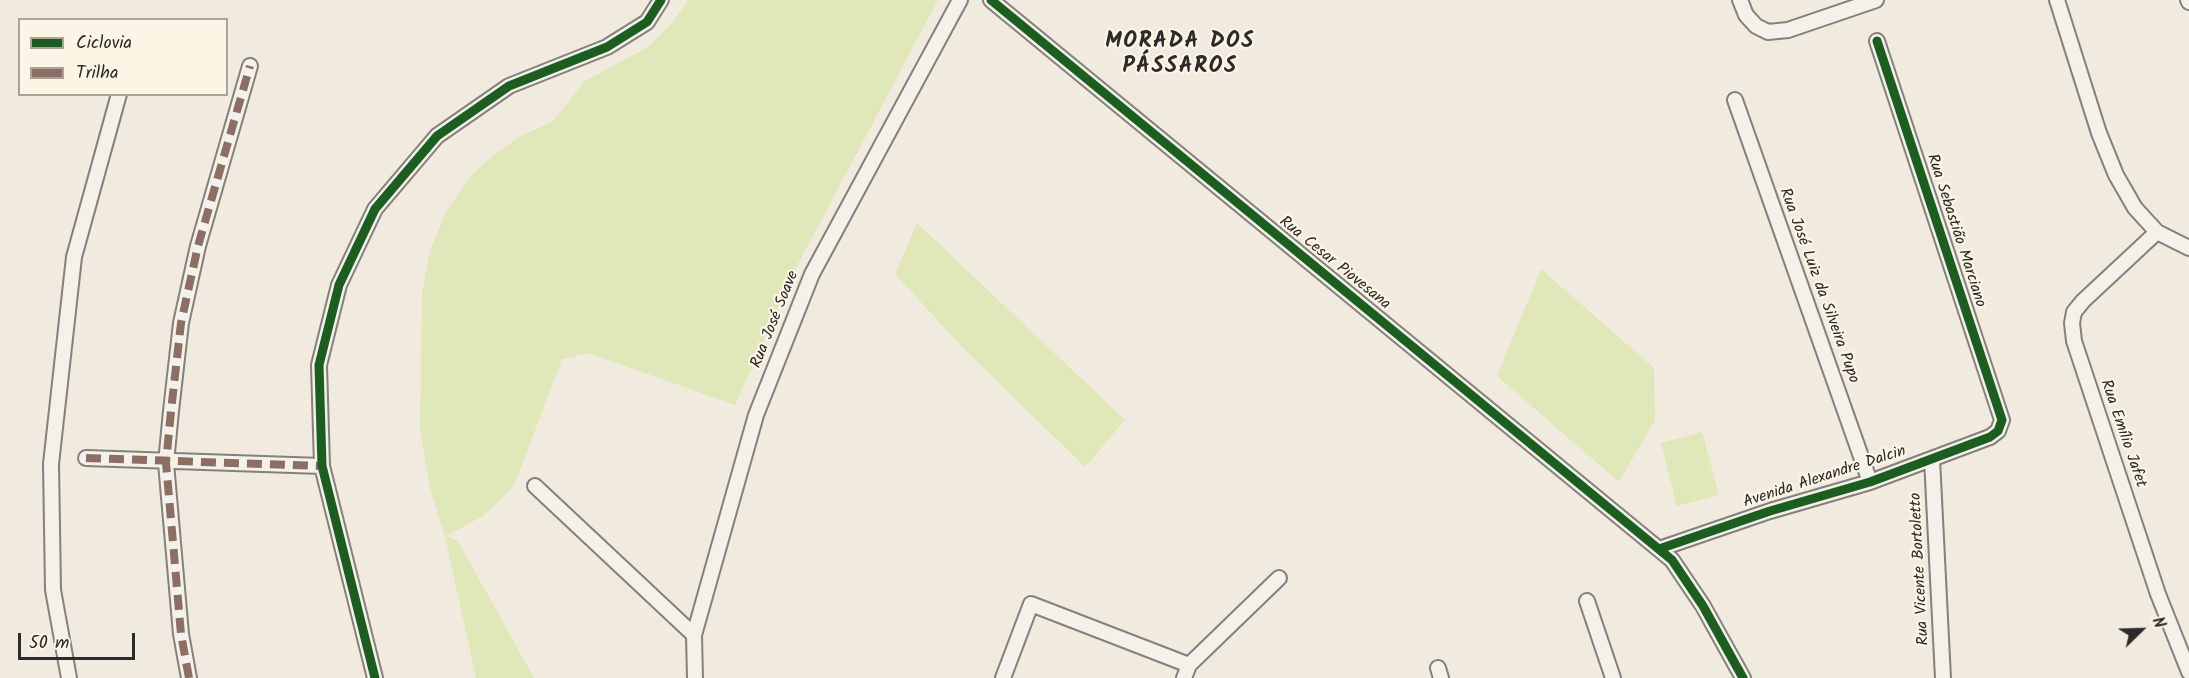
<!DOCTYPE html>
<html>
<head>
<meta charset="utf-8">
<style>
  body { margin:0 }
  #map { position:relative; width:2189px; height:678px; overflow:hidden; background:#f1eade; font-family:Kalam,sans-serif }
  canvas { display:block }
  .legend { position:absolute; left:18px; top:18px; width:210px; height:78px; box-sizing:border-box; background:#fcf5e5; border:2px solid #a8a49b; margin:0; padding:8px 10px; list-style:none; font-size:18px; color:#2b2b2b }
  .legend li { display:flex; align-items:center; gap:12px; height:30px }
  .legend b { width:30px; border:2px solid #a8a49b }
  .north { position:absolute; left:2111px; top:600px; width:60px; height:60px; -webkit-text-stroke:4px #fcf5e5; paint-order:stroke; rotate:67deg; font-size:16px; font-weight:700; line-height:24px; text-align:center; color:#2b2b2b }
  .north::after { content:''; display:block; margin:auto; width:21px; height:27px; background:#2b2b2b; clip-path:polygon(50% 0,100% 100%,50% 72%,0 100%) }
  .scale { position:absolute; left:18px; top:633px; width:117px; height:27px; box-sizing:border-box; border:3px solid #2b2b2b; border-top:0; padding-left:8px; font-size:18px; line-height:21px; white-space:nowrap; color:#2b2b2b; -webkit-text-stroke:4px #fcf5e5; paint-order:stroke }
</style>
</head>
<body>
<div id="map">
<canvas width="2189" height="678"></canvas>
<ul class="legend">
<li><b style="height:8px;background:#1b5e20"></b>Ciclovia</li>
<li><b style="height:8px;background:#8d6e63"></b>Trilha</li>
</ul>
<div class="north">N</div>
<div class="scale">50 m</div>
</div>
<script>
const g = document.querySelector('canvas').getContext('2d');
g.lineJoin = 'round';
function fill(path, color) { g.fillStyle = color; g.fill(path, 'evenodd'); }
const toPath = rows => new Path2D(rows.map(r => 'M' + r).join(''));
function stroke(path, color, width, dash) { g.strokeStyle = color; g.lineWidth = width; g.lineCap = dash ? 'butt' : 'round'; g.setLineDash(dash || []); g.stroke(path); }
function label(font, color, halo, rows, align = 'center') {
  g.font = font + ' Kalam,sans-serif'; g.lineWidth = 4.5; g.setLineDash([]); g.textBaseline = 'middle'; g.strokeStyle = halo; g.fillStyle = color; for (const [text, x, y, turn = 0] of rows) {
    g.save(); g.translate(x, y); g.rotate((+turn || 0) * Math.PI / 180); g.textAlign = isNaN(turn) ? turn : align; if (halo) g.strokeText(text, 0, 0); g.fillText(text, 0, 0); g.restore();
  }
}
fill(toPath([
  [688,0,938,0,797,266,735,405,588,353,562,359,514,486,483,516,446,536,458,541,534,678,476,678,445,537,429,484,420,429,422,293,430,251,446,212,470,177,484,163,517,138,553,121,585,81,648,47,673,22],
  [917,223,1125,420,1085,467,962,347,895,274],
  [1541,269,1654,368,1655,420,1619,482,1497,376],
  [1702,432,1719,495,1677,506,1661,443]
]), '#e0e8b9');
const street = toPath([
  [991,0,1672,560,1703,606,1743,678],
  [1740,0,1746,15,1756,26,1768,32,1788,30,1876,0],
  [2057,0,2099,133,2116,175,2135,208,2157,232,2189,248],
  [2188,0,2189,2],
  [1735,100,1870,482],
  [2157,232,2083,301,2074,312,2072,323,2074,341,2158,594,2189,672],
  [86,458,322,466],
  [1932,459,1943,678],
  [535,486,694,635],
  [1659,549,1770,511,1870,482,1990,437,1998,431,2002,420,1877,41],
  [1587,601,1613,678],
  [1438,668,1441,678],
  [69,678,53,590,51,464,74,257,119,94],
  [189,678,181,634,166,463,171,411,181,323,198,246,250,66],
  [375,678,322,466,319,365,339,285,375,209,437,136,509,86,607,47,647,22,661,0],
  [695,678,694,635,756,415,812,274,960,0],
  [1003,678,1031,604,1189,665],
  [1184,678,1189,665,1279,578]
]);
stroke(street, '#84817c', 18);
stroke(street, '#f4f1ea', 14);
stroke(toPath([
  [86,458,322,466],
  [189,678,181,634,166,463,171,411,181,323,198,246,250,66]
]), '#8d6e63', 8, [15, 8]);
stroke(toPath([
  [991,0,1672,560,1703,606,1743,678],
  [1659,549,1770,511,1870,482,1990,437,1998,431,2002,420,1877,41],
  [375,678,322,466,319,365,339,285,375,209,437,136,509,86,607,47,647,22,661,0]
]), '#1b5e20', 9);
label('16px', '#2b2b2b', '#fcf5e5', [
  ["Rua Sebastião Marciano",1955,231,72],
  ["Rua Cesar Piovesana",1334,264,39],
  ["Rua José Luiz da Silveira Pupo",1818,286,70],
  ["Rua José Soave",776,320,-68],
  ["Rua Emílio Jafet",2122,434,71],
  ["Avenida Alexandre Dalcin",1825,478,-18],
  ["Rua Vicente Bortoletto",1921,569,-93]
]);
g.letterSpacing = '1.5px';
label('bold 22px', '#2b2b2b', '#fcf5e5', [
  ["MORADA DOS",1180,43],
  ["PÁSSAROS",1180,68]
]);
g.letterSpacing = '0px';
</script>
</body>
</html>
